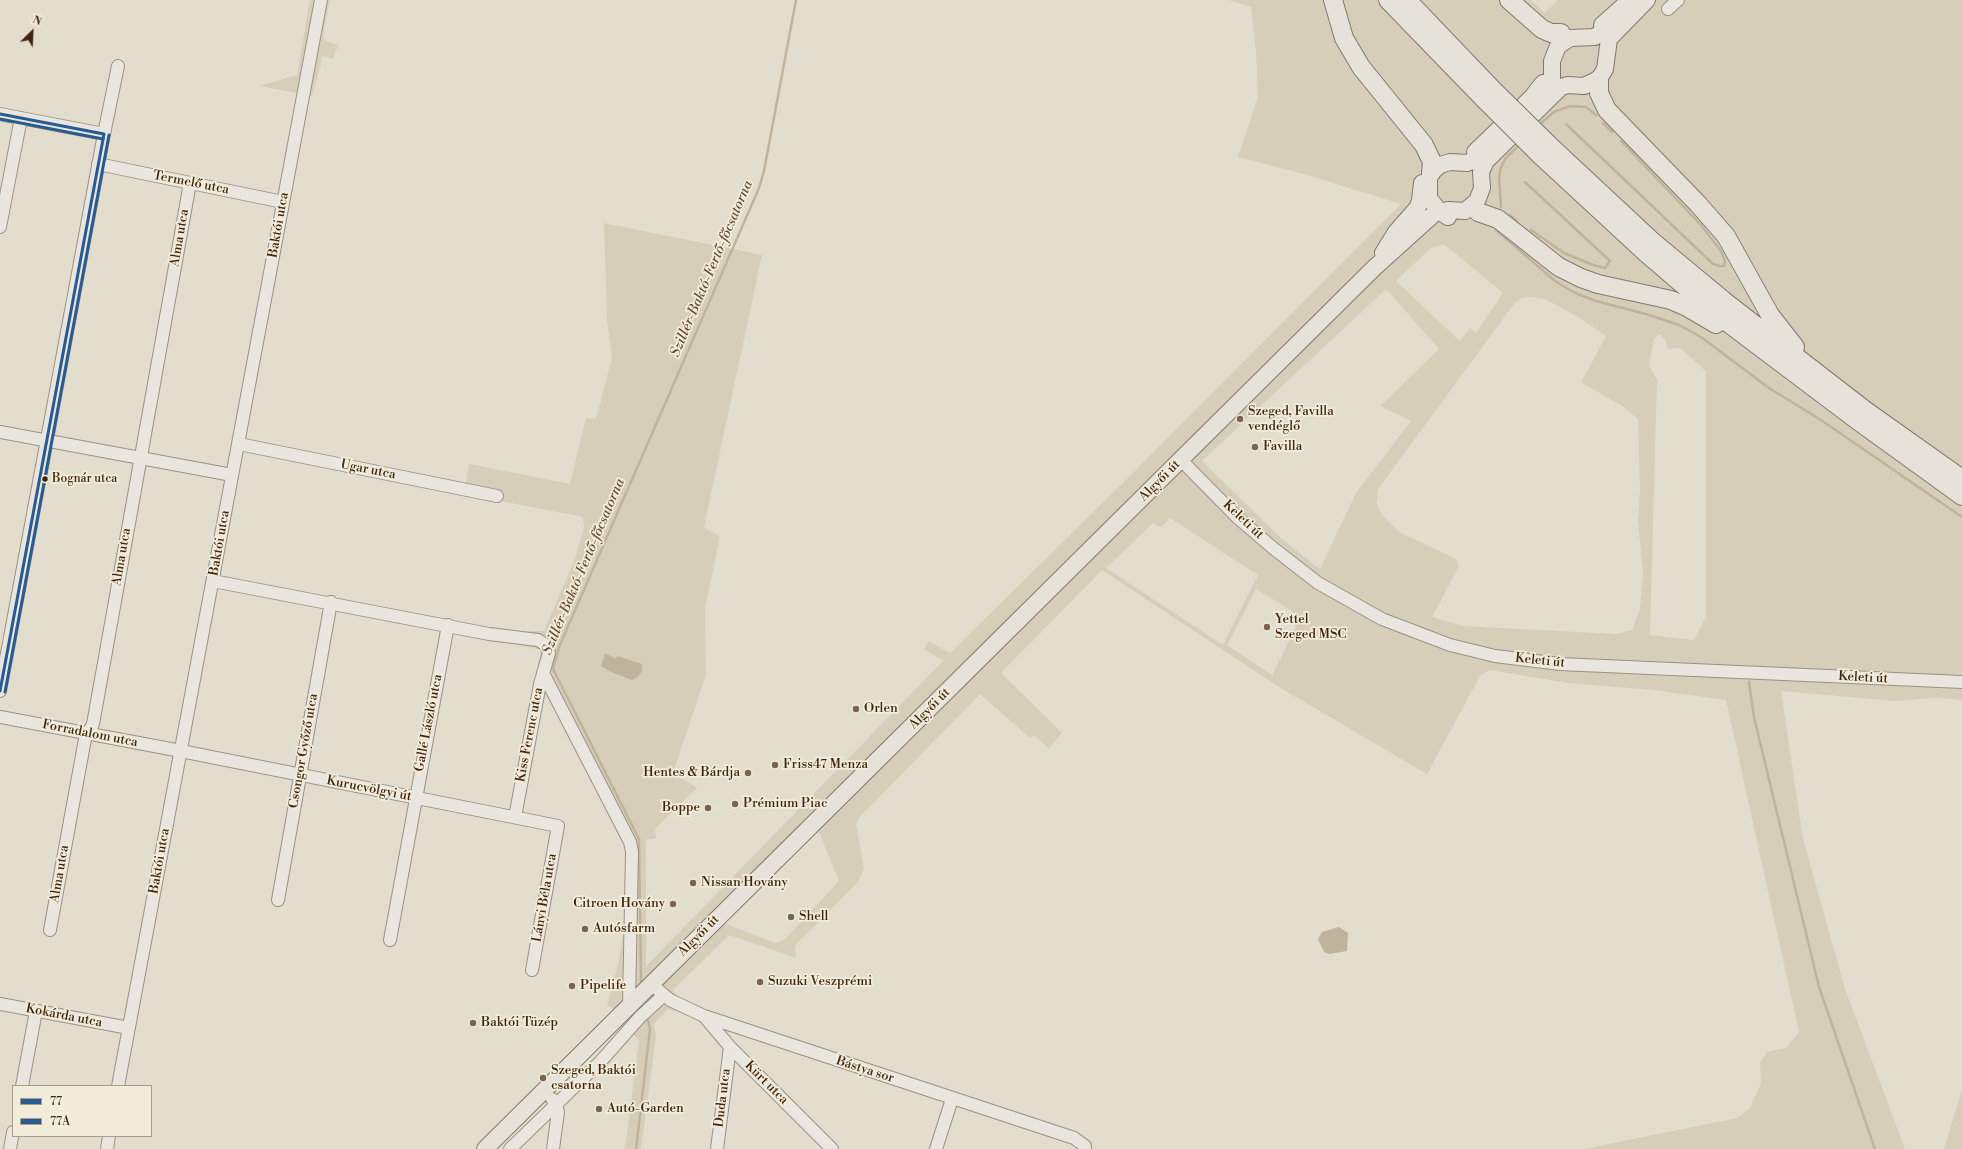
<!DOCTYPE html>
<html>
<head>
<meta charset="utf-8">
<style>
  body { margin:0 }
  #map { position:relative; width:1962px; height:1149px; overflow:hidden; background:#e3ddce; font-family:"Libre Bodoni",serif }
  canvas { display:block }
  .legend { position:absolute; left:12px; top:1085px; width:140px; height:52px; box-sizing:border-box; background:#f2ecda; border:1px solid #ab9c88; margin:0; padding:5px 7px; list-style:none; font-size:12px; color:#41250e }
  .legend li { display:flex; align-items:center; gap:8px; height:20px }
  .legend b { width:20px; border:1px solid #ab9c88 }
  .north { position:absolute; left:12px; top:12px; width:40px; height:40px; -webkit-text-stroke:3px #f2ecda; paint-order:stroke; rotate:24deg; font-size:11px; font-weight:700; line-height:16px; text-align:center; color:#41250e }
  .north::after { content:''; display:block; margin:auto; width:14px; height:18px; background:#41250e; clip-path:polygon(50% 0,100% 100%,50% 72%,0 100%) }
</style>
</head>
<body>
<div id="map">
<canvas width="1962" height="1149"></canvas>
<ul class="legend">
<li><b style="height:5px;background:#275b91"></b>77</li>
<li><b style="height:5px;background:#275b91"></b>77A</li>
</ul>
<div class="north">N</div>
</div>
<script>
const g = document.querySelector('canvas').getContext('2d');
g.lineJoin = 'round';
function fill(path, color) { g.fillStyle = color; g.fill(path, 'evenodd'); }
const toPath = rows => new Path2D(rows.map(r => 'M' + r).join(''));
function stroke(path, color, width, dash) { g.strokeStyle = color; g.lineWidth = width; g.lineCap = dash ? 'butt' : 'round'; g.setLineDash(dash || []); g.stroke(path); }
function label(font, color, halo, rows, align = 'center') {
  g.font = font + ' "Libre Bodoni",serif'; g.lineWidth = 3.5; g.setLineDash([]); g.textBaseline = 'middle'; g.strokeStyle = halo; g.fillStyle = color; for (const [text, x, y, turn = 0] of rows) {
    g.save(); g.translate(x, y); g.rotate((+turn || 0) * Math.PI / 180); g.textAlign = isNaN(turn) ? turn : align; if (halo) g.strokeText(text, 0, 0); g.fillText(text, 0, 0); g.restore();
  }
}
fill(toPath([
  [310,0,330,0,323,34,325,41,338,45,333,59,323,56,312,96,260,86,297,75],
  [1229,0,1531,0,1545,13,1558,0,1962,0,1962,700,1937,698,1894,701,1781,691,1803,839,1845,989,1905,1149,1584,1149,1737,1118,1750,1108,1761,1083,1760,1063,1767,1052,1786,1048,1799,1032,1726,700,1653,690,1568,683,1490,670,1480,676,1427,774,1279,687,1102,570,1001,673,1062,733,1049,749,1034,735,1030,738,980,694,859,818,856,824,864,869,858,882,795,946,796,958,729,935,673,990,678,997,682,1013,668,1009,654,1024,656,1037,641,1149,625,1149,639,1041,611,1007,607,1006,618,965,625,923,627,850,543,681,535,679,541,650,439,628,505,632,544,631,575,559,584,527,583,517,464,494,469,464,570,484,586,418,596,419,612,358,607,320,604,223,762,255,704,527,720,537,705,609,706,675,673,773,697,788,655,829,656,838,646,840,646,966,943,661,924,649,928,641,950,653,1127,479,1401,204,1304,174,1238,157,1258,96,1256,51,1251,7],
  [1444,244,1503,293,1476,333,1470,328,1460,341,1396,281,1431,248],
  [1386,289,1439,349,1380,406,1411,421,1356,493,1320,569,1282,539,1202,461],
  [1528,297,1545,299,1580,318,1606,336,1581,382,1622,406,1638,419,1640,489,1638,522,1643,572,1640,608,1632,630,1616,634,1463,626,1432,617,1459,566,1456,559,1399,532,1381,514,1377,504,1378,489,1453,387,1514,304,1520,299],
  [1659,334,1666,341,1668,349,1680,348,1706,371,1706,617,1694,640,1650,635,1657,380,1649,365,1654,339],
  [1170,518,1258,575,1223,645,1106,568,1153,523,1161,527],
  [1256,589,1295,613,1295,629,1272,675,1227,645],
  [818,830,839,881,784,940,775,943,724,923],
  [1962,1090,1962,1149,1944,1149]
]), '#d7ceb9');
fill(toPath([
  [605,653,616,659,617,656,642,664,642,671,638,677,632,680,609,671,601,666],
  [1339,927,1348,933,1347,951,1329,954,1324,952,1318,939,1322,932]
]), '#c0b39c');
stroke(toPath([
  [1603,123,1612,132],
  [1566,124,1713,264,1720,266,1724,266,1725,261,1721,251,1700,224,1621,141],
  [1539,125,1554,112,1570,106,1586,107,1596,115],
  [1525,182,1610,261,1605,268,1593,265,1564,253,1531,230],
  [1501,207,1499,177,1501,168,1505,159,1520,144],
  [1510,215,1517,221],
  [1496,230,1555,281,1575,293,1596,301,1646,314,1679,325,1701,337,1769,388,1821,420,1962,517],
  [1749,682,1754,717,1819,987,1875,1149],
  [641,985,639,839,553,669,559,647,759,188,764,171,796,0],
  [636,1149,650,1029,647,1015]
]), '#c0b39c', 2.5);
const minor = toPath([
  [1668,9,1678,0],
  [0,114,104,134],
  [98,164,283,202],
  [0,227,21,118],
  [0,432,232,475],
  [239,444,497,496],
  [1181,460,1238,518,1273,548,1318,583,1382,619,1450,645,1495,656,1560,664,1962,682],
  [213,581,489,634,538,640,546,645,549,653,540,684,515,817],
  [543,673,630,842,632,852,629,1005],
  [0,691,104,134,118,66],
  [0,717,181,751,558,826,532,970],
  [278,900,331,602],
  [50,930,85,739,93,724,190,183],
  [390,940,448,625],
  [653,981,657,989,670,1000,704,1016,1074,1138,1085,1146,1085,1149],
  [0,1004,129,1028],
  [704,1016,730,1047,832,1149],
  [22,1086,36,1011],
  [118,1086,321,0],
  [552,1099,556,1103,558,1112,553,1149],
  [10,1149,13,1132],
  [107,1149,109,1136],
  [510,1149,601,1061,640,1017,664,995],
  [717,1149,730,1047],
  [936,1149,952,1099]
]);
const major = toPath([
  [1602,25,1630,0],
  [1540,96,1547,89,1552,79,1552,61,1558,46,1570,38,1595,37,1614,21],
  [1475,152,1532,97,1543,83],
  [1448,217,1439,211,1429,198,1429,179,1431,173,1440,165,1450,162,1467,163,1475,160,1488,148],
  [1383,253,1396,232,1418,207,1420,200,1422,183],
  [485,1149,1374,268,1435,213,1448,210,1465,211,1477,201,1482,188,1481,172,1486,161,1561,87,1568,85,1584,86,1599,79,1605,69,1609,39,1647,0]
]);
const highway = toPath([
  [1333,0,1344,38,1351,50,1361,67,1424,145,1432,162,1431,173],
  [1388,0,1485,100],
  [1407,0,1494,91],
  [1509,0,1542,29,1551,33,1561,33],
  [1599,79,1599,93,1607,110,1698,204,1726,236,1770,315,1795,347],
  [1549,145,1653,242,1724,301,1866,411,1962,479],
  [1540,155,1646,253,1723,319,1857,420,1962,496],
  [1478,212,1498,219,1559,267,1581,278,1598,284,1671,300,1687,307,1716,324]
]);
stroke(minor, '#999286', 14);
stroke(major, '#81796e', 18);
stroke(highway, '#81796e', 20);
stroke(minor, '#e9e6df', 12);
stroke(major, '#e6e2d9', 16);
stroke(highway, '#e6e2d9', 18);
const highwayBridge = toPath([
  [1494,91,1549,145],
  [1485,100,1540,155]
]);
stroke(highwayBridge, '#81796e', 20, []);
stroke(highwayBridge, '#e6e2d9', 18);
stroke(toPath([
  [0,114,104,134],
  [0,691,104,134]
]), '#275b91', 3);
stroke(toPath([
  [0,119,103,139],
  [5,692,109,135]
]), '#275b91', 3);
for (const [x, y, r, color] of [
  [1240,419,4,"#7a6551"],
  [1255,447,4,"#7a6551"],
  [45,479,3.5,"#41250e"],
  [1267,627,4,"#7a6551"],
  [856,709,4,"#7a6551"],
  [775,765,4,"#7a6551"],
  [748,773,4,"#7a6551"],
  [735,804,4,"#7a6551"],
  [708,808,4,"#7a6551"],
  [693,883,4,"#7a6551"],
  [673,904,4,"#7a6551"],
  [791,917,4,"#7a6551"],
  [585,929,4,"#7a6551"],
  [760,982,4,"#7a6551"],
  [572,986,4,"#7a6551"],
  [473,1023,4,"#7a6551"],
  [543,1078,4,"#7a6551"],
  [599,1109,4,"#7a6551"]
]) { const dot = new Path2D(); dot.arc(x, y, r, 0, 2 * Math.PI); g.fillStyle = color; g.fill(dot); stroke(dot, '#f2ecda', 1.5); }
label('12px', '#41250e', '#f2ecda', [
  ["Bognár utca",52,479]
], 'left');
label('13px', '#41250e', '#f2ecda', [
  ["Termelő utca",191,183,11],
  ["Baktói utca",279,225,-80],
  ["Alma utca",180,238,-80],
  ["Ugar utca",368,470,11],
  ["Algyői út",1160,481,-45],
  ["Keleti út",1243,520,43],
  ["Baktói utca",220,543,-80],
  ["Alma utca",122,557,-80],
  ["Keleti út",1540,661,6],
  ["Keleti út",1863,678,3],
  ["Algyői út",930,709,-45],
  ["Gallé László utca",429,723,-79],
  ["Forradalom utca",90,734,11],
  ["Kiss Ferenc utca",530,735,-79],
  ["Csongor Győző utca",304,751,-80],
  ["Kurucvölgyi út",369,789,11],
  ["Baktói utca",160,861,-80],
  ["Alma utca",60,874,-80],
  ["Lányi Béla utca",545,898,-80],
  ["Algyői út",699,936,-45],
  ["Kokárda utca",64,1016,11],
  ["Bástya sor",865,1070,18],
  ["Kürt utca",766,1083,45],
  ["Duda utca",723,1098,-83]
]);
label('13px', '#41250e', '#f2ecda', [
  ["Szeged, Favilla",1248,412],
  ["vendéglő",1248,427],
  ["Favilla",1263,447],
  ["Yettel",1275,620],
  ["Szeged MSC",1275,635],
  ["Orlen",864,709],
  ["Friss47 Menza",783,765],
  ["Hentes & Bárdja",740,773,"right"],
  ["Prémium Piac",743,804],
  ["Boppe",700,808,"right"],
  ["Nissan Hovány",701,883],
  ["Citroen Hovány",665,904,"right"],
  ["Shell",799,917],
  ["Autósfarm",593,929],
  ["Suzuki Veszprémi",768,982],
  ["Pipelife",580,986],
  ["Baktói Tüzép",481,1023],
  ["Szeged, Baktói",551,1071],
  ["csatorna",551,1086],
  ["Autó-Garden",607,1109]
], 'left');
label('italic 14px', '#634a32', '#f2ecda', [
  ["Szillér-Baktó-Fertő-főcsatorna",712,269,-67],
  ["Szillér-Baktó-Fertő-főcsatorna",584,567,-67]
]);
</script>
</body>
</html>
